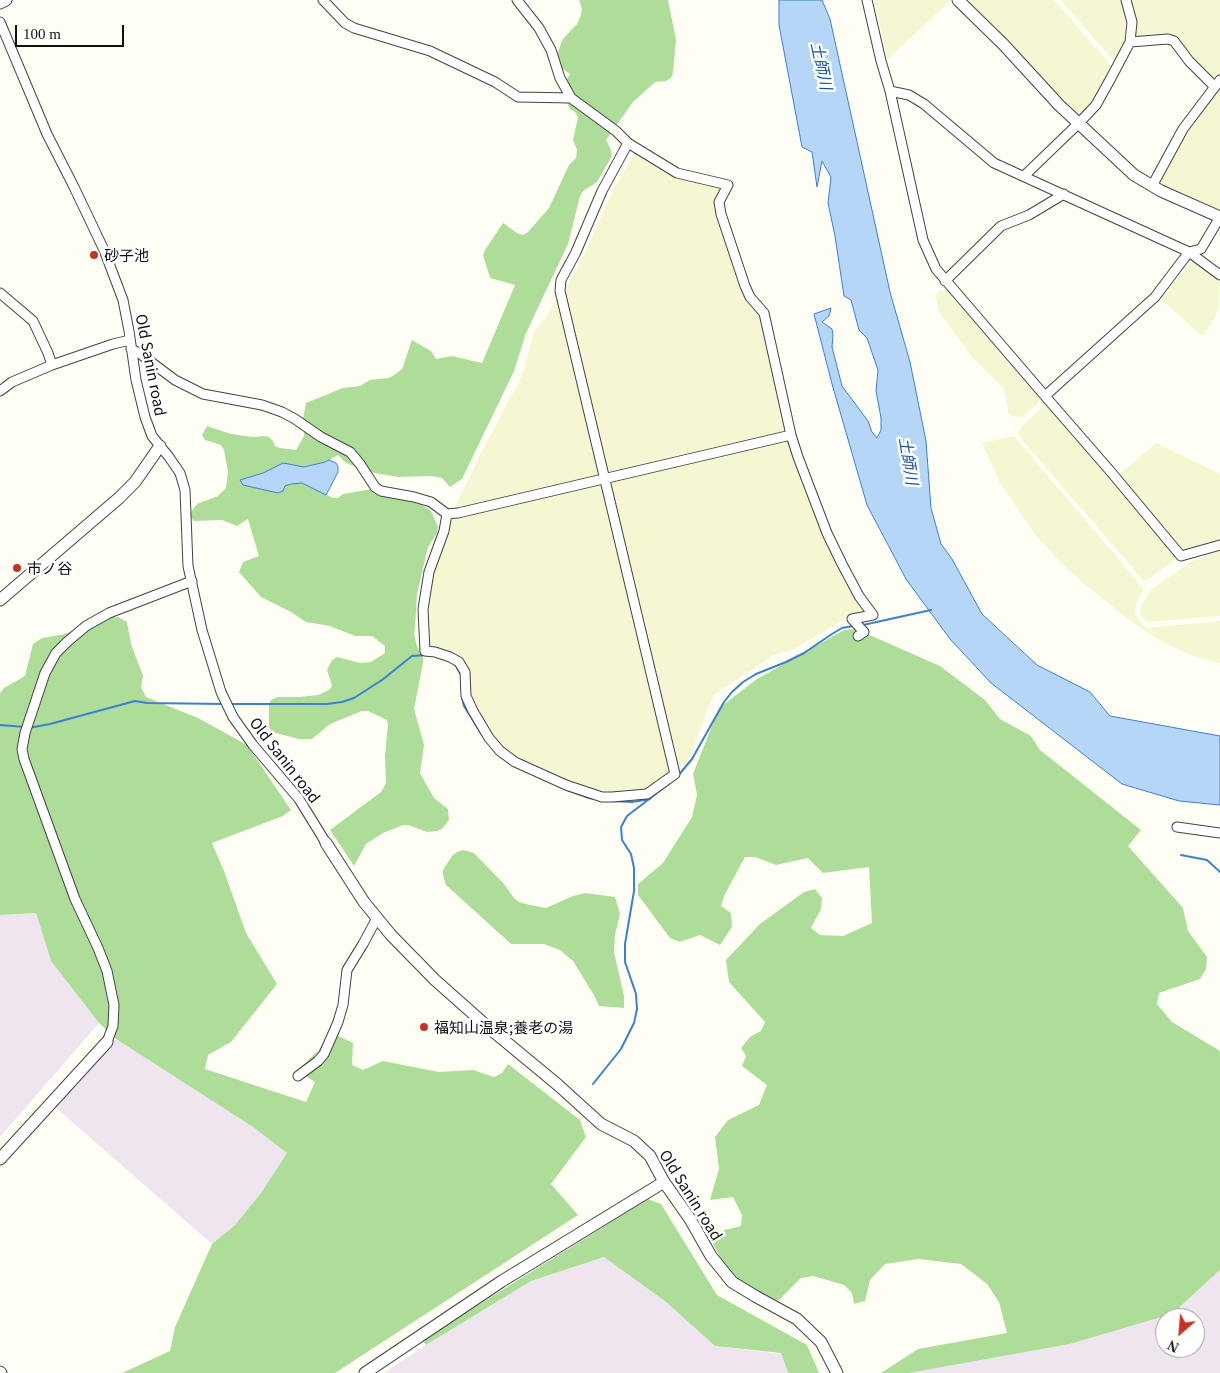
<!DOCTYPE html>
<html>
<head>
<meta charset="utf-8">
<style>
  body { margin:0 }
  #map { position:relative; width:1220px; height:1373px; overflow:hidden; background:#fffef4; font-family:Georgia,serif }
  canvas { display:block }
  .north { position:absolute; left:1155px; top:1308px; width:50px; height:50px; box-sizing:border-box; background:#fff; border:1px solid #9f9f9f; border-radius:50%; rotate:207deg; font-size:14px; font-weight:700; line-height:20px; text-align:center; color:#101010 }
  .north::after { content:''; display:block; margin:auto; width:18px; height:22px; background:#c63222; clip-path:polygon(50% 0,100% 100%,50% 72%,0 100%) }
  .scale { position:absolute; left:15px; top:25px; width:109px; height:22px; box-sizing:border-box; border:2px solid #101010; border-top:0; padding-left:6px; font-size:15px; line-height:18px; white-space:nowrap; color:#101010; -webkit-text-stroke:4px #fff; paint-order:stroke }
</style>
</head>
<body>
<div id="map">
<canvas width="1220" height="1373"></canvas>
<div class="north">N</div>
<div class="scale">100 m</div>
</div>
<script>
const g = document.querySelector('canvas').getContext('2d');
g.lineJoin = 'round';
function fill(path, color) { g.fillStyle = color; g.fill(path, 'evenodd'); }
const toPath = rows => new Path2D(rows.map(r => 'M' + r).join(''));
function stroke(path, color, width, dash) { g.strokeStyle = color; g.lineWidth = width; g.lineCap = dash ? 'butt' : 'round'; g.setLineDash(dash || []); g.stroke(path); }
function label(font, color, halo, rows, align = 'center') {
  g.font = font + ' Georgia,"Noto Sans JP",serif'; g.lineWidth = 5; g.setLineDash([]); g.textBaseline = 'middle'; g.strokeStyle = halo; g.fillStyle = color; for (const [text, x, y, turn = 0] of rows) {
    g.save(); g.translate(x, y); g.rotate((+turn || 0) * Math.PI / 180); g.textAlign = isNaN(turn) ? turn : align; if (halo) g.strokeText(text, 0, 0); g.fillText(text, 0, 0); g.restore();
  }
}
fill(toPath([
  [36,913,51,961,99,1023,0,1137,0,915],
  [116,1039,253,1127,287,1153,261,1193,235,1225,212,1244,55,1107],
  [604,1257,666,1302,715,1346,781,1354,788,1373,384,1373,426,1345,531,1281],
  [1220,1270,1220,1373,909,1373,1070,1344,1172,1314],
  [1165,1318,1195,1318,1195,1348,1165,1348]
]), '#efe5ee');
fill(toPath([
  [874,0,951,0,888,59],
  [963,0,1054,0,1109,63,1112,69,1087,111,1079,117],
  [1061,0,1122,0,1129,22,1127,41,1117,60,1113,60],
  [1129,0,1220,0,1220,74,1215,82,1175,40,1135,38,1135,20],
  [1220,85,1220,212,1158,183,1187,129],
  [636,151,723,187,717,206,761,316,788,432,608,475,564,293,585,253,613,191],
  [1193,260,1220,279,1219,306,1215,318,1202,336,1163,301,1162,298],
  [950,290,1040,394,1039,402,1022,418,1009,415,1004,389,972,357,939,312,936,298,936,294,939,291],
  [560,298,602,476,453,511,484,447,522,376,534,331,545,319,556,300],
  [1049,405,1178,556,1177,558,1146,581,1143,580,1022,440,1018,433,1021,427,1044,406],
  [1014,436,1142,587,1143,590,1136,604,1135,612,1140,623,1147,628,1220,621,1220,663,1190,655,1161,641,1133,623,1082,582,1058,560,1034,533,1000,483,982,443],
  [790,439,805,491,817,521,835,558,867,612,865,615,845,619,792,650,774,655,715,694,710,703,692,752,686,764,679,769,677,768,608,480],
  [1156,443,1220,474,1220,543,1191,553,1184,550,1121,476,1121,473],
  [604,482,672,771,645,791,612,794,596,792,570,783,517,759,495,741,487,729,471,696,469,671,455,656,428,647,427,615,430,581,436,562,453,517],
  [1220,551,1220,616,1147,622,1145,621,1140,613,1141,605,1152,589,1192,561]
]), '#f4f7d2');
fill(toPath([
  [579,0,668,0,676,40,673,73,671,78,666,81,655,82,633,102,606,140,611,150,612,156,597,182,583,191,580,196,568,244,526,333,514,371,462,479,450,487,442,478,431,476,398,477,364,471,345,462,338,455,325,462,304,467,283,463,263,473,240,480,285,486,291,484,302,483,333,498,338,498,343,494,372,489,422,505,431,511,438,527,437,533,428,547,417,594,415,628,414,634,417,646,423,657,423,663,414,709,424,745,420,773,434,798,448,809,449,820,442,829,437,831,427,832,408,825,403,825,383,833,366,844,354,866,330,830,381,792,386,783,385,756,388,725,387,720,368,711,362,711,330,724,312,739,299,739,272,732,269,727,269,705,271,700,277,697,300,697,318,695,329,690,332,686,327,670,332,660,337,657,360,663,371,662,385,653,385,646,372,636,355,636,330,626,306,622,291,612,261,597,239,572,243,562,259,556,248,519,237,526,222,520,194,521,190,517,191,512,197,504,218,496,226,488,228,472,224,450,221,445,205,440,202,435,207,426,231,434,253,437,264,436,269,437,273,441,275,446,280,448,296,450,304,436,303,419,306,403,343,388,360,386,370,380,388,378,393,376,402,369,412,340,431,351,436,359,452,356,482,363,515,285,490,278,483,255,485,250,503,223,517,233,523,235,528,232,549,208,569,165,576,158,577,150,573,140,578,117,575,112,570,109,563,94,564,83,570,74,556,64,555,59,563,39,577,24,581,15,582,9],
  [107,617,118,617,127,622,131,644,143,676,141,687,146,697,198,718,247,745,291,810,283,816,212,843,224,871,246,933,277,984,231,1042,208,1055,205,1069,306,1102,315,1082,306,1076,302,1066,318,1051,330,1032,353,1043,352,1065,363,1070,383,1061,439,1072,473,1070,494,1077,502,1073,508,1064,580,1120,586,1137,551,1184,578,1215,335,1373,122,1373,170,1351,175,1327,212,1244,235,1225,261,1193,287,1153,253,1127,116,1039,99,1023,51,961,36,913,0,915,0,693,4,688,25,676,33,644,42,638,65,634],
  [856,629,940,666,985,700,1000,719,1031,736,1040,750,1141,830,1128,846,1183,908,1188,931,1207,957,1206,969,1200,979,1159,993,1157,1004,1172,1022,1220,1051,1220,1270,1172,1314,1070,1344,909,1373,881,1373,918,1349,1007,1333,999,1302,987,1284,961,1264,918,1259,885,1264,870,1280,865,1301,854,1304,852,1293,844,1285,813,1276,801,1278,778,1301,740,1282,721,1259,708,1234,741,1226,742,1215,733,1197,710,1200,719,1169,715,1137,728,1120,759,1105,767,1085,742,1066,746,1056,741,1048,750,1037,761,1031,765,1022,729,982,726,960,760,924,804,892,815,889,822,898,821,909,811,928,820,935,843,936,872,923,869,867,823,873,808,858,776,865,755,857,745,857,724,896,721,906,731,913,732,927,720,945,700,935,680,942,670,938,638,895,638,884,663,863,692,817,697,795,693,774,719,708,757,679,844,630],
  [463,850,474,853,504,884,514,898,519,902,530,905,546,908,573,896,585,893,615,897,620,914,615,935,614,952,624,996,624,1008,599,1006,594,995,573,961,560,950,544,944,511,944,446,885,443,875,443,870,452,856,457,852],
  [648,1199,661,1204,717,1295,807,1345,819,1373,788,1373,781,1353,715,1346,666,1302,604,1257,531,1281,426,1345,422,1340]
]), '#aedd9a');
const water = toPath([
  [779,0,822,0,830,19,890,292,910,362,926,441,931,508,941,544,952,559,982,614,1037,665,1090,692,1110,716,1220,736,1220,805,1179,801,1122,784,991,683,950,639,906,579,867,505,832,384,814,314,831,308,829,316,822,322,832,329,833,335,832,347,842,386,868,421,872,432,877,438,881,430,881,418,876,391,878,370,867,338,859,330,851,300,844,296,835,236,828,203,831,177,822,161,817,187,812,152,802,147,779,25,779,0],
  [329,460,336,463,338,467,338,472,326,495,302,483,291,484,285,486,283,491,278,493,243,485,240,480,263,473,283,463,304,467,325,462,329,460]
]);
fill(water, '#b6d6f8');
stroke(water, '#3b80d2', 1);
stroke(toPath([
  [863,625,931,610],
  [453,663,456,666,461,675],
  [462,698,464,706,482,735],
  [231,704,327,704,342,702,354,698,382,680,412,656,427,655],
  [0,725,25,727],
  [30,727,34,727,50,724,135,701,147,703,224,704],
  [677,777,692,759,724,702,732,692,743,682,756,674,786,662,804,653,832,634,842,628,853,626],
  [567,790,589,798,595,799],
  [610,801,632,802,650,799],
  [1181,855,1207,860,1220,872],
  [593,1084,621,1049,634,1023,637,1009,636,994,625,962,625,944,634,891,634,868,631,854,622,840,621,827,627,816,674,780]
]), '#3b80d2', 2);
const minor = toPath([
  [323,0,345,23,354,28,430,51,495,82,518,97,571,98],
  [517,0,539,28,551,50,560,78,571,98,616,131,628,143,677,173,728,185,719,202,721,214,745,286,750,297,764,313,791,435,798,457,827,533,842,564,859,596,873,615,852,619,864,632,858,636],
  [867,0,881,61,890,91,923,240,936,269,1045,396,1111,472,1181,556,1220,545],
  [0,22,47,134,74,187,104,250,123,300,129,331,136,380,145,417,152,436,169,457,180,473,185,490,188,566,202,630,221,692,233,717,253,745,299,799,326,843],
  [1130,42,1168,39,1174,41,1189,61,1215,87],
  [890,91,909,95,924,104,994,163,1189,252,1220,275],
  [1024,176,1079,123,1096,105,1111,78,1130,42,1132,22,1126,0],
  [1152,186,1183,129,1220,80],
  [945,281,1001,226,1029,215,1064,194],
  [0,293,33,321,48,353,52,365],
  [131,349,139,353,175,380,203,394,262,405,282,412,295,419,321,437,350,452,360,464,375,487,381,491,414,497,431,502,447,514,458,513,791,435],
  [0,391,12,382,52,365,113,344,130,340],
  [1045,396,1155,297,1189,252,1201,249,1220,217],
  [447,514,444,531,429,572,423,609,425,651,435,652,450,657,459,662,465,672,466,696,473,711,489,738,500,751,515,762,566,785,602,797,612,797,647,794,675,774,560,291,561,280,576,252,602,191,628,143],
  [1177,827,1220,833],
  [107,1042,113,1026,114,1005,107,971,98,948,75,899,24,759,22,749,25,733,45,673,56,653,67,642,86,626,109,613,192,581],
  [298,1076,318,1061,324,1054,338,1022,343,1005,347,970,363,944,377,918]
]);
const tertiary = toPath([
  [958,0,1003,44,1059,105,1134,175,1161,191,1220,217],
  [0,3,6,0],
  [0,600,119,498,135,482,160,446],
  [326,843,364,902,391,935,435,980,488,1027,558,1085,601,1124,634,1141,650,1156,664,1182,690,1219,711,1256,732,1282,755,1296,797,1319,821,1342,837,1373],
  [0,1159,107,1042],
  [0,1372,1,1373],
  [365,1373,502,1281,664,1182]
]);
stroke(minor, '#434343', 11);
stroke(tertiary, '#434343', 13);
stroke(minor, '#fff', 9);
stroke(tertiary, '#fff', 11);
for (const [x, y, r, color] of [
  [94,255,5,"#c63222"],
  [17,568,5,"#c63222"],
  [424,1027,5,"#c63222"]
]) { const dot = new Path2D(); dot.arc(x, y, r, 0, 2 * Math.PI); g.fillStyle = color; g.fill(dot); stroke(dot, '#fff', 2); }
label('15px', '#101010', '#fff', [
  ["砂子池",104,255],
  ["市ノ谷",27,568],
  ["福知山温泉;養老の湯",434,1027]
], 'left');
label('15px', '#101010', '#fff', [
  ["Old Sanin road",151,365,79],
  ["Old Sanin road",285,760,52],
  ["Old Sanin road",691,1195,58]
]);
label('italic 16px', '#1452a8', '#fff', [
  ["土師川",822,66,78],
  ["土師川",909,461,81]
]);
</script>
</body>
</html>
